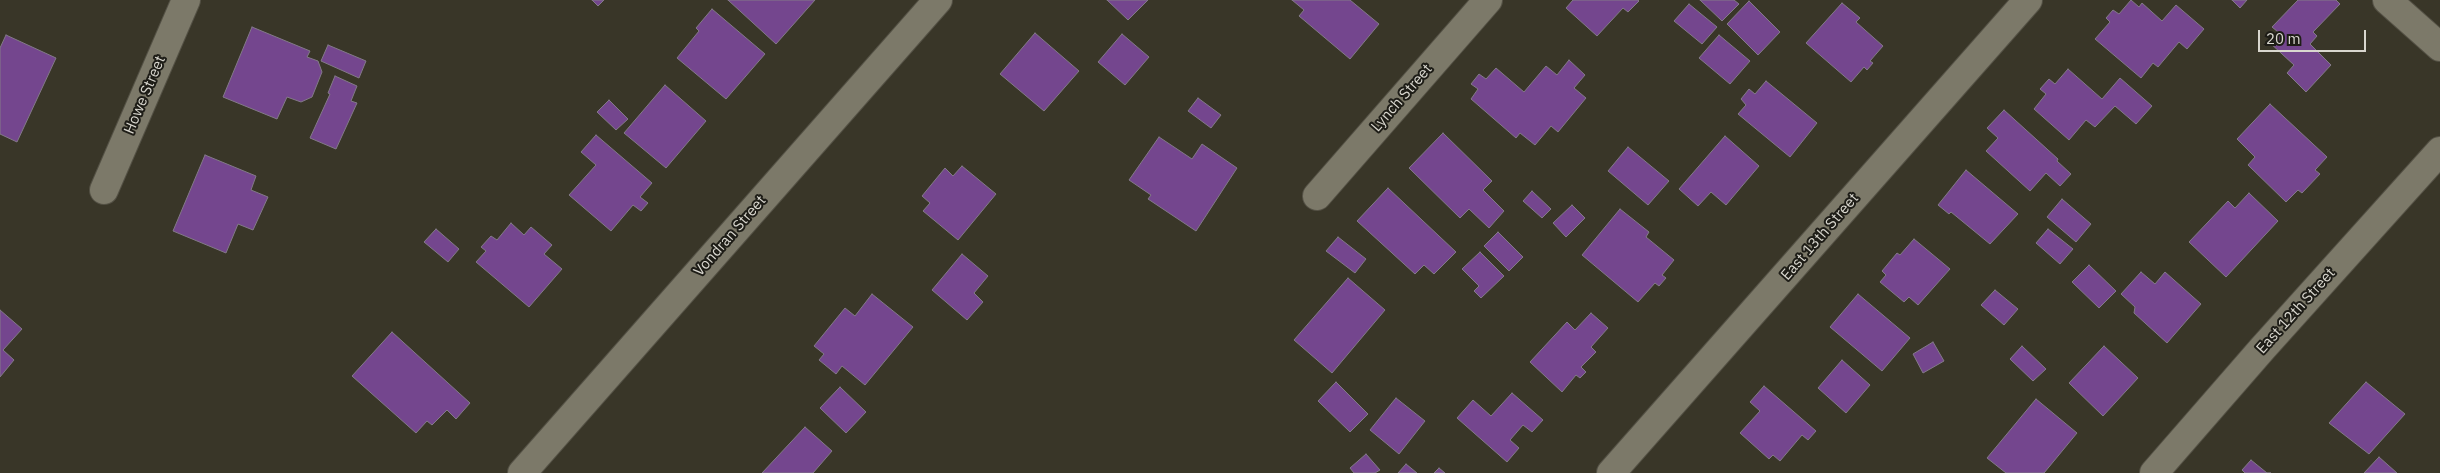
<!DOCTYPE html>
<html>
<head>
<meta charset="utf-8">
<style>
  body { margin:0 }
  #map { position:relative; width:2440px; height:473px; overflow:hidden; background:#393628; font-family:"IBM Plex Sans",sans-serif }
  canvas { display:block }
  .scale { position:absolute; left:2258px; top:30px; width:108px; height:22px; box-sizing:border-box; border:2px solid #d9d7cf; border-top:0; padding-left:6px; font-size:15px; line-height:18px; white-space:nowrap; color:#d9d7cf; -webkit-text-stroke:4px #1e1d17; paint-order:stroke }
</style>
</head>
<body>
<div id="map">
<canvas width="2440" height="473"></canvas>
<div class="scale">20 m</div>
</div>
<script>
const g = document.querySelector('canvas').getContext('2d');
g.lineJoin = 'round';
function fill(path, color) { g.fillStyle = color; g.fill(path, 'evenodd'); }
const toPath = rows => new Path2D(rows.map(r => 'M' + r).join(''));
function stroke(path, color, width, dash) { g.strokeStyle = color; g.lineWidth = width; g.lineCap = dash ? 'butt' : 'round'; g.setLineDash(dash || []); g.stroke(path); }
function label(font, color, halo, rows, align = 'center') {
  g.font = font + ' "IBM Plex Sans",sans-serif'; g.lineWidth = 4; g.setLineDash([]); g.textBaseline = 'middle'; g.strokeStyle = halo; g.fillStyle = color; for (const [text, x, y, turn = 0] of rows) {
    g.save(); g.translate(x, y); g.rotate((+turn || 0) * Math.PI / 180); g.textAlign = isNaN(turn) ? turn : align; if (halo) g.strokeText(text, 0, 0); g.fillText(text, 0, 0); g.restore();
  }
}
const building = toPath([
  [592,0,604,0,598,6,592,0],
  [728,0,815,0,776,44,728,0],
  [1107,0,1148,0,1128,20,1107,0],
  [1292,0,1350,0,1379,24,1350,59,1299,16,1304,10,1292,0],
  [1573,0,1638,0,1639,1,1628,12,1623,8,1597,36,1566,8,1573,0],
  [1700,0,1734,0,1739,4,1722,21,1700,0],
  [2131,0,2139,7,2142,3,2162,21,2176,5,2204,29,2187,49,2179,42,2158,67,2153,63,2141,78,2095,39,2110,22,2106,18,2113,10,2119,14,2131,0],
  [2232,0,2247,0,2240,8,2232,0],
  [2298,0,2336,0,2340,4,2313,32,2317,36,2310,44,2331,65,2306,92,2287,73,2294,65,2269,42,2278,32,2272,27,2298,0],
  [1749,1,1780,32,1758,55,1727,24,1749,1],
  [1842,3,1860,18,1856,22,1883,46,1870,61,1873,63,1867,70,1864,67,1851,82,1806,43,1842,3],
  [1689,4,1717,27,1702,44,1674,21,1689,4],
  [712,9,765,54,726,99,677,58,699,31,696,28,712,9],
  [252,27,310,51,307,57,318,61,322,72,312,97,301,102,287,97,277,119,223,97,252,27],
  [1035,33,1079,71,1044,111,1000,74,1035,33],
  [1122,34,1149,57,1125,85,1098,62,1122,34],
  [6,35,56,58,17,142,0,134,0,48,6,35],
  [1719,35,1750,61,1730,84,1699,58,1719,35],
  [328,45,366,61,359,78,321,61,328,45],
  [1569,60,1585,75,1574,88,1586,98,1558,132,1551,126,1535,145,1520,133,1516,138,1471,99,1478,89,1471,84,1479,74,1486,79,1496,68,1524,92,1546,66,1557,75,1569,60],
  [2068,69,2102,99,2120,78,2152,106,2136,124,2115,106,2095,127,2086,120,2069,140,2034,109,2046,94,2040,89,2049,79,2055,84,2068,69],
  [335,76,357,86,351,101,357,103,336,149,310,138,330,94,328,93,335,76],
  [1766,81,1817,123,1790,157,1738,114,1746,105,1741,99,1749,89,1755,94,1766,81],
  [665,85,706,121,666,168,624,133,665,85],
  [1198,98,1221,115,1211,128,1188,111,1198,98],
  [609,100,628,119,616,130,597,112,609,100],
  [2270,104,2327,157,2315,170,2320,174,2302,193,2298,190,2286,202,2248,165,2255,157,2237,139,2270,104],
  [2004,110,2058,159,2057,161,2071,174,2060,186,2046,173,2030,191,1986,151,1998,138,1987,128,2004,110],
  [1443,133,1492,181,1483,190,1504,211,1489,228,1469,209,1460,218,1409,168,1443,133],
  [596,135,652,183,640,197,648,203,641,211,633,205,611,231,569,195,596,165,581,152,596,135],
  [1725,136,1759,166,1726,205,1711,192,1698,206,1679,189,1725,136],
  [1159,137,1192,159,1202,144,1237,168,1196,231,1148,199,1151,195,1129,180,1159,137],
  [1628,147,1669,181,1648,205,1608,171,1628,147],
  [205,155,256,176,251,190,268,197,253,230,238,224,226,253,173,231,205,155],
  [962,166,996,194,958,240,923,211,930,203,922,196,945,168,953,176,962,166],
  [1966,170,2018,214,1990,244,1951,212,1949,214,1938,205,1966,170],
  [1388,188,1456,252,1434,274,1424,265,1415,274,1357,221,1388,188],
  [1532,191,1551,209,1542,218,1523,201,1532,191],
  [2249,193,2278,221,2226,277,2189,242,2228,201,2235,208,2249,193],
  [2062,199,2091,224,2076,242,2047,217,2062,199],
  [1572,205,1585,218,1566,237,1553,223,1572,205],
  [1620,209,1649,232,1646,237,1674,260,1662,275,1666,278,1659,286,1655,283,1638,302,1582,255,1620,209],
  [511,223,524,235,531,227,552,245,544,254,562,269,529,307,476,262,486,251,481,247,491,236,497,240,511,223],
  [436,229,459,249,448,262,424,242,436,229],
  [2048,229,2073,249,2060,264,2036,243,2048,229],
  [1498,232,1523,257,1509,271,1484,246,1498,232],
  [1338,237,1366,259,1355,273,1326,251,1338,237],
  [1914,239,1950,269,1918,305,1909,297,1904,302,1880,282,1886,275,1882,271,1897,253,1900,255,1914,239],
  [1480,252,1504,276,1481,298,1474,291,1479,286,1462,269,1480,252],
  [962,254,988,276,974,293,983,302,967,320,932,290,962,254],
  [2089,265,2116,291,2099,308,2072,282,2089,265],
  [2141,272,2155,284,2165,272,2201,304,2167,343,2134,313,2135,307,2121,294,2141,272],
  [1348,278,1385,310,1332,373,1294,340,1348,278],
  [1995,290,2018,309,2004,325,1981,305,1995,290],
  [872,294,913,327,865,385,842,366,836,374,819,360,824,354,814,346,845,308,855,316,872,294],
  [1858,294,1910,338,1882,371,1830,327,1858,294],
  [0,310,22,329,3,350,14,360,0,377,0,310],
  [1591,313,1608,328,1591,347,1596,352,1581,367,1586,372,1580,378,1576,375,1562,392,1530,362,1567,322,1575,330,1591,313],
  [392,332,470,403,456,419,447,410,432,425,427,421,416,433,352,376,392,332],
  [1933,342,1944,361,1923,373,1913,354,1933,342],
  [2022,346,2046,369,2033,381,2010,359,2022,346],
  [2104,346,2138,378,2103,416,2069,383,2104,346],
  [1842,360,1870,385,1846,413,1818,388,1842,360],
  [1336,382,1368,414,1350,432,1318,401,1336,382],
  [2366,382,2405,414,2369,454,2329,423,2366,382],
  [1764,386,1816,431,1808,440,1802,435,1780,461,1773,455,1769,459,1740,433,1760,411,1750,402,1764,386],
  [840,387,866,412,846,433,820,408,840,387],
  [1512,393,1543,420,1532,432,1523,425,1510,440,1519,448,1507,462,1457,418,1473,400,1491,416,1512,393],
  [1396,398,1425,421,1399,454,1370,430,1396,398],
  [2036,399,2077,433,2044,473,2006,473,1987,458,2036,399],
  [805,427,832,451,813,473,762,473,805,427],
  [1366,454,1380,470,1375,473,1354,473,1350,468,1366,454],
  [2379,457,2397,473,2364,473,2379,457],
  [2251,460,2267,473,2271,473,2245,473,2242,470,2251,460],
  [1406,464,1417,473,1398,473,1406,464],
  [1439,468,1445,473,1434,473,1439,468]
]);
fill(building, '#74468e');
stroke(building, '#837a88', 1);
const street = toPath([
  [2387,0,2440,47],
  [104,190,186,0],
  [1317,196,1488,0],
  [522,473,938,0],
  [1611,473,2028,0],
  [2154,473,2262,349,2440,151]
]);
stroke(street, '#545145', 30);
stroke(street, '#7c7969', 28);
label('15px', '#d9d7cf', '#1e1d17', [
  ["Howe Street",145,95,-67],
  ["Lynch Street",1402,98,-49],
  ["Vondran Street",730,236,-49],
  ["East 13th Street",1820,237,-49],
  ["East 12th Street",2296,311,-48]
]);
</script>
</body>
</html>
